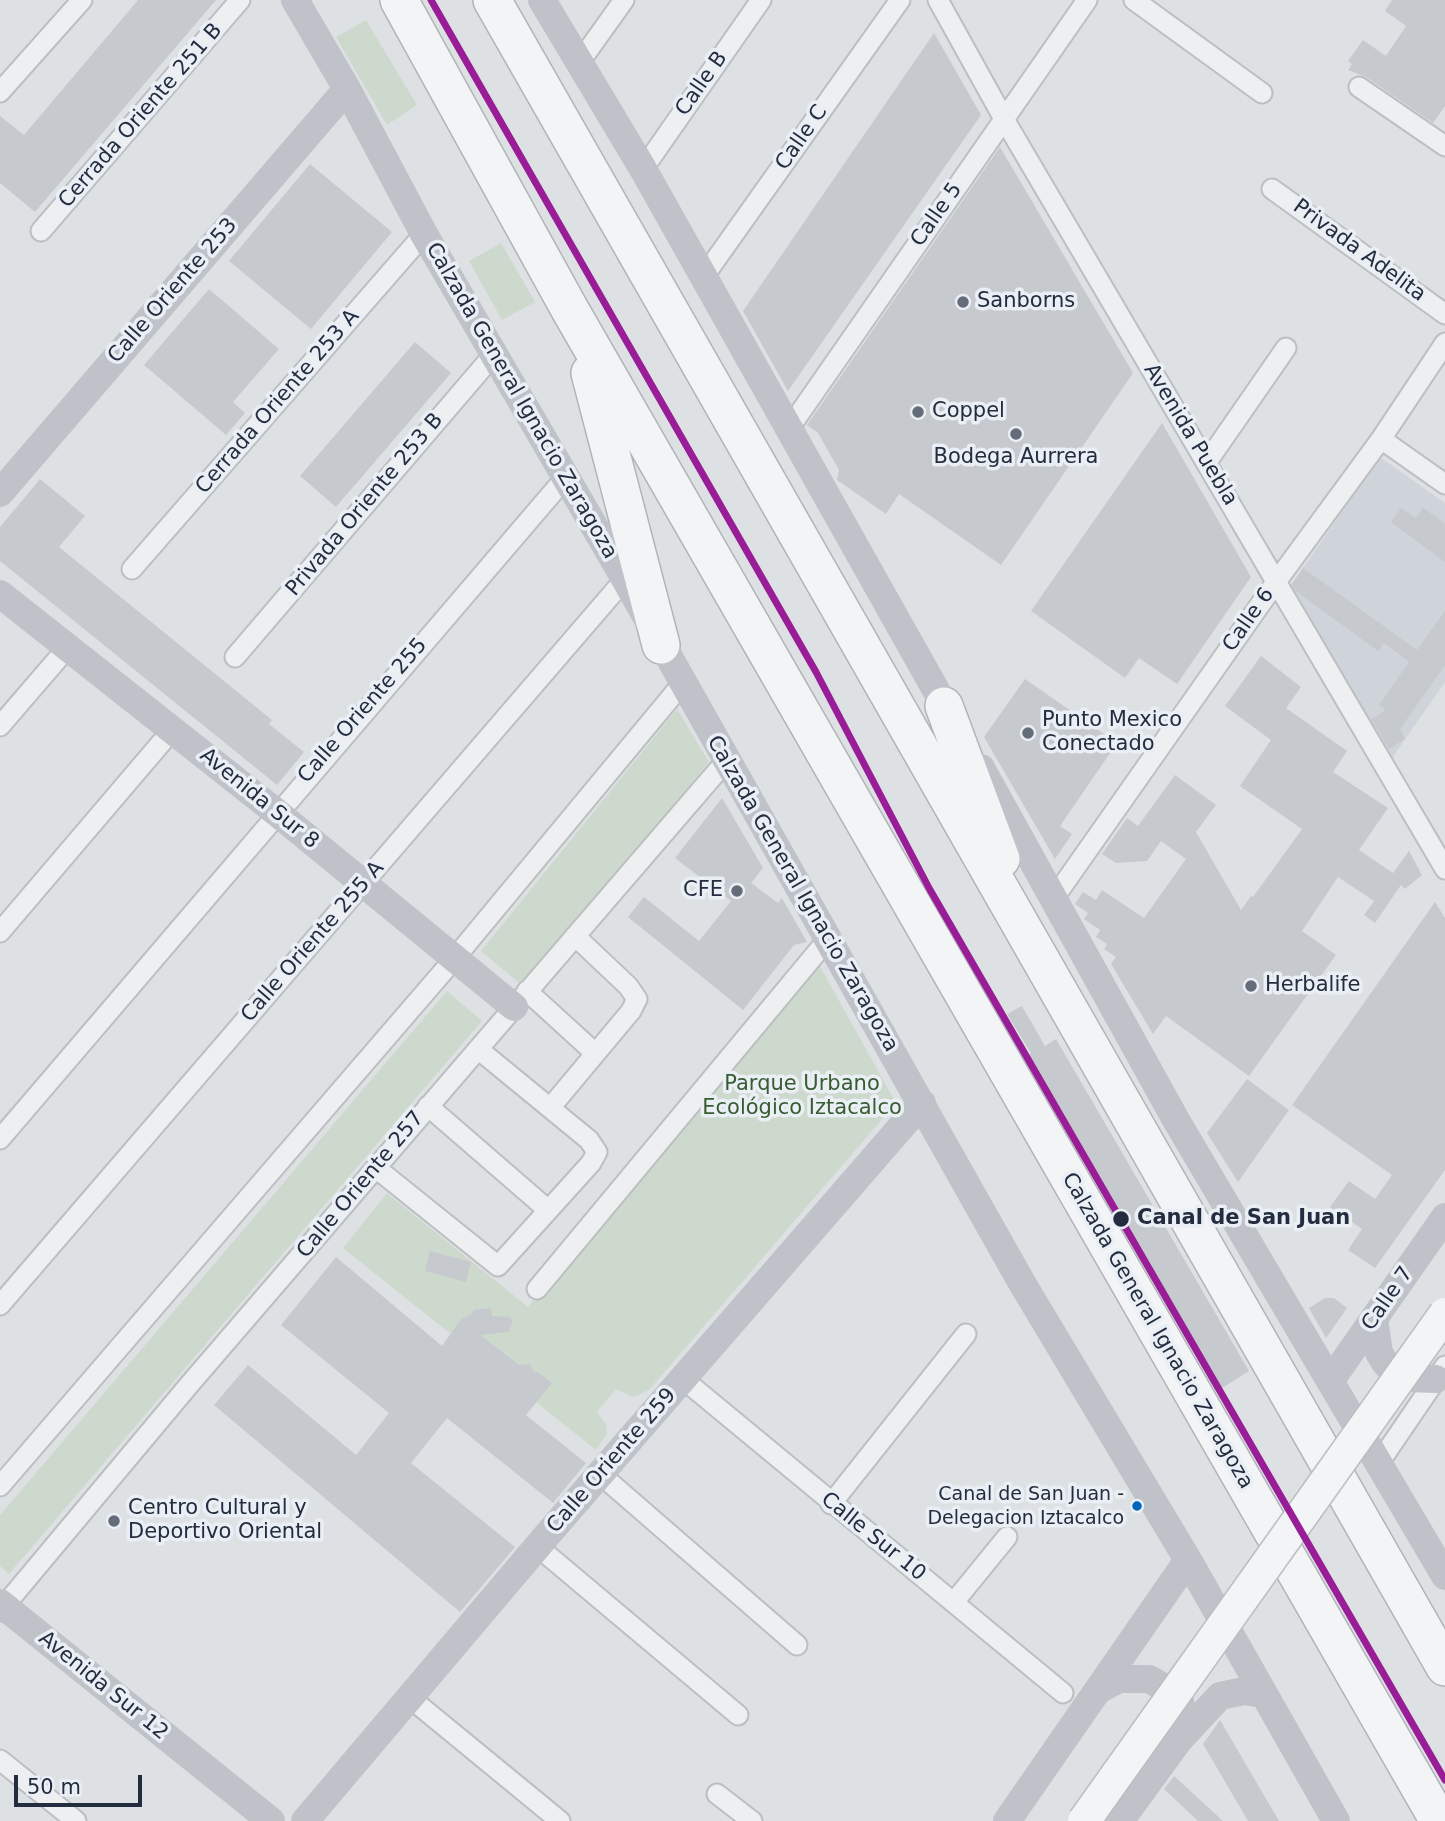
<!DOCTYPE html>
<html>
<head>
<meta charset="utf-8">
<style>
  body { margin:0 }
  #map { position:relative; width:1445px; height:1821px; overflow:hidden; background:#dee1e4; font-family:"DejaVu Sans",sans-serif }
  canvas { display:block }
  .scale { position:absolute; left:14px; top:1775px; width:128px; height:32px; box-sizing:border-box; border:4px solid #242d3f; border-top:0; padding-left:9px; font-size:21px; line-height:24px; white-space:nowrap; color:#242d3f; -webkit-text-stroke:5px #eaeff5; paint-order:stroke }
</style>
</head>
<body>
<div id="map">
<canvas width="1445" height="1821"></canvas>
<div class="scale">50 m</div>
</div>
<script>
const g = document.querySelector('canvas').getContext('2d');
g.lineJoin = 'round';
function fill(path, color) { g.fillStyle = color; g.fill(path, 'evenodd'); }
const toPath = rows => new Path2D(rows.map(r => 'M' + r).join(''));
function stroke(path, color, width, dash) { g.strokeStyle = color; g.lineWidth = width; g.lineCap = dash ? 'butt' : 'round'; g.setLineDash(dash || []); g.stroke(path); }
function label(font, color, halo, rows, align = 'center') {
  g.font = font + ' "DejaVu Sans",sans-serif'; g.lineWidth = 7; g.setLineDash([]); g.textBaseline = 'middle'; g.strokeStyle = halo; g.fillStyle = color; for (const [text, x, y, turn = 0] of rows) {
    g.save(); g.translate(x, y); g.rotate((+turn || 0) * Math.PI / 180); g.textAlign = isNaN(turn) ? turn : align; if (halo) g.strokeText(text, 0, 0); g.fillText(text, 0, 0); g.restore();
  }
}
fill(toPath([
  [1380,457,1445,503,1445,682,1392,758,1291,585]
]), '#cfd4db');
fill(toPath([
  [366,20,417,105,387,125,336,37],
  [501,243,535,302,502,320,469,261],
  [677,709,709,762,524,987,481,951],
  [817,961,896,1103,649,1390,633,1397,616,1389,597,1412,606,1424,607,1433,596,1450,343,1248,387,1193,528,1307],
  [447,991,482,1021,9,1574,0,1566,0,1515]
]), '#ced9cd');
fill(toPath([
  [138,0,216,0,35,212,0,183,0,116,24,135],
  [1392,0,1445,0,1445,106,1433,123,1366,77,1348,70,1352,64,1348,61,1363,40,1386,56,1406,26,1385,11],
  [934,33,981,115,788,391,743,311],
  [1000,147,1133,373,1001,565,899,494,886,514,837,480,839,470,818,433,807,425],
  [310,164,392,232,311,329,229,261],
  [209,289,279,349,233,402,245,413,226,435,144,365],
  [415,342,451,373,336,507,300,476],
  [1162,423,1251,577,1177,684,1139,658,1125,678,1031,611],
  [40,479,85,516,59,547,272,720,269,724,304,752,277,785,0,561,0,527],
  [1401,508,1416,518,1423,508,1445,523,1445,562,1391,522],
  [1303,568,1417,650,1445,611,1445,665,1400,729,1405,739,1389,749,1371,719,1386,710,1379,705,1409,662,1384,643,1378,651,1296,591,1292,584],
  [1261,656,1301,687,1286,708,1347,751,1333,772,1388,808,1359,850,1393,873,1409,851,1422,875,1405,889,1401,885,1375,923,1364,915,1374,901,1338,877,1302,931,1336,955,1249,1076,1166,1016,1153,1034,1111,964,1116,957,1104,949,1107,944,1096,937,1100,930,1084,919,1088,913,1075,904,1083,892,1096,900,1102,890,1144,918,1186,859,1161,841,1147,861,1116,863,1102,854,1127,818,1138,826,1175,775,1216,805,1196,832,1241,910,1251,896,1253,897,1302,829,1240,786,1271,740,1225,706],
  [1025,679,1117,743,1060,826,1072,834,1055,859,984,737],
  [722,798,763,868,751,883,778,903,782,898,807,942,794,945,743,1010,628,917,644,897,699,941,731,901,675,858],
  [1435,902,1445,918,1445,1170,1375,1268,1348,1250,1362,1229,1330,1207,1349,1181,1375,1199,1392,1175,1292,1105],
  [1022,1006,1045,1046,1056,1039,1249,1371,1216,1392,1024,1057,1031,1053,1007,1014],
  [1247,1079,1289,1110,1238,1182,1207,1133],
  [430,1251,471,1262,466,1282,425,1271],
  [336,1257,442,1346,461,1319,473,1313,473,1310,491,1308,492,1316,510,1317,513,1321,508,1332,480,1335,519,1365,530,1364,534,1372,538,1372,552,1383,526,1415,586,1463,553,1503,447,1418,411,1463,515,1547,460,1612,214,1405,248,1365,356,1455,389,1413,281,1325],
  [1325,1298,1334,1298,1347,1308,1326,1338,1309,1308],
  [1220,1720,1279,1821,1248,1821,1203,1744],
  [1174,1776,1223,1821,1198,1821,1164,1789]
]), '#c6c9cd');
const street = toPath([
  [938,0,1004,119,1445,869],
  [1134,0,1262,93],
  [579,63,624,0],
  [1359,87,1445,146],
  [0,92,82,0],
  [643,169,761,0],
  [1272,189,1445,314],
  [41,231,240,0],
  [704,276,900,0],
  [788,430,1087,0],
  [1381,439,1445,484],
  [1207,462,1286,348],
  [132,569,424,234],
  [235,657,495,353],
  [0,726,68,647],
  [1054,898,1276,582,1381,439,1445,343],
  [0,932,173,729],
  [527,991,595,1053],
  [428,1106,548,1210],
  [550,1108,631,1011,637,999,628,986,575,936],
  [0,1139,566,477],
  [376,1168,498,1266,591,1163,597,1152,589,1140,478,1049],
  [537,1289,828,939],
  [0,1305,625,579],
  [683,1379,1063,1693],
  [1379,1463,1445,1366],
  [600,1474,797,1645],
  [0,1486,454,959,682,684],
  [831,1504,966,1334],
  [538,1547,738,1715],
  [954,1602,1007,1537],
  [0,1611,189,1385,726,761],
  [409,1697,560,1821],
  [0,1760,76,1821],
  [717,1794,752,1821]
]);
const highway = toPath([
  [399,0,569,308,1439,1821],
  [492,0,1445,1667],
  [590,373,661,645],
  [944,706,1001,859]
]);
stroke(street, '#bcbfc2', 23);
stroke(highway, '#b0b4b9', 40);
stroke(street, '#edeff1', 19);
stroke(toPath([
  [295,0,347,89,424,234,625,579,1022,1283,1188,1560,1336,1821],
  [542,0,643,169,955,724],
  [0,493,347,89],
  [0,594,276,812,514,1007],
  [981,768,1176,1120,1445,1576],
  [1374,1319,1379,1353,1386,1364,1408,1378,1436,1379],
  [1331,1380,1445,1217],
  [0,1603,271,1821],
  [1100,1689,1119,1679,1149,1679,1167,1689,1180,1702,1183,1713],
  [305,1821,548,1534,922,1103],
  [1007,1821,1188,1560],
  [1120,1821,1179,1740,1220,1696,1244,1691,1263,1694]
]), '#bfc2c8', 28);
stroke(highway, '#f2f4f5', 37);
const primaryBridge = toPath([
  [1084,1821,1445,1314]
]);
stroke(primaryBridge, '#babec2', 35, []);
stroke(primaryBridge, '#f2f4f5', 32);
stroke(toPath([
  [431,0,816,672,929,888,1445,1780]
]), '#981d97', 7);
for (const [x, y, r, color] of [
  [963,302,7,"#656c79"],
  [918,412,7,"#656c79"],
  [1016,434,7,"#656c79"],
  [1028,733,7,"#656c79"],
  [737,891,7,"#656c79"],
  [1251,986,7,"#656c79"],
  [1121,1219,9,"#242d3f"],
  [1137,1506,6,"#0065bd"],
  [114,1521,7,"#656c79"]
]) { const dot = new Path2D(); dot.arc(x, y, r, 0, 2 * Math.PI); g.fillStyle = color; g.fill(dot); stroke(dot, '#eaeff5', 2.5); }
label('19px', '#242d3f', '#eaeff5', [
  ["Canal de San Juan -",1124,1495],
  ["Delegacion Iztacalco",1124,1519]
], 'right');
label('21px', '#242d3f', '#eaeff5', [
  ["Calle B",702,84,-55],
  ["Cerrada Oriente 251 B",141,116,-49],
  ["Calle C",802,138,-55],
  ["Calle 5",937,215,-55],
  ["Privada Adelita",1359,251,36],
  ["Calle Oriente 253",173,291,-49],
  ["Calzada General Ignacio Zaragoza",521,401,60],
  ["Cerrada Oriente 253 A",278,402,-49],
  ["Avenida Puebla",1190,435,59],
  ["Privada Oriente 253 B",365,505,-50],
  ["Calle 6",1249,620,-55],
  ["Calle Oriente 255",363,711,-49],
  ["Avenida Sur 8",259,799,39],
  ["Calzada General Ignacio Zaragoza",802,894,60],
  ["Calle Oriente 255 A",313,942,-49],
  ["Calle Oriente 257",361,1185,-50],
  ["Calle 7",1388,1299,-55],
  ["Calzada General Ignacio Zaragoza",1157,1331,60],
  ["Calle Oriente 259",612,1461,-49],
  ["Calle Sur 10",873,1537,39],
  ["Avenida Sur 12",103,1686,39]
]);
label('21px', '#242d3f', '#eaeff5', [
  ["Sanborns",977,302],
  ["Coppel",932,412],
  ["Bodega Aurrera",1016,458,"center"],
  ["Punto Mexico",1042,721],
  ["Conectado",1042,745],
  ["CFE",723,891,"right"],
  ["Herbalife",1265,986],
  ["Centro Cultural y",128,1509],
  ["Deportivo Oriental",128,1533]
], 'left');
label('21px', '#375c30', '#eaeff5', [
  ["Parque Urbano",802,1085],
  ["Ecológico Iztacalco",802,1109]
]);
label('bold 21px', '#242d3f', '#eaeff5', [
  ["Canal de San Juan",1137,1219]
], 'left');
</script>
</body>
</html>
